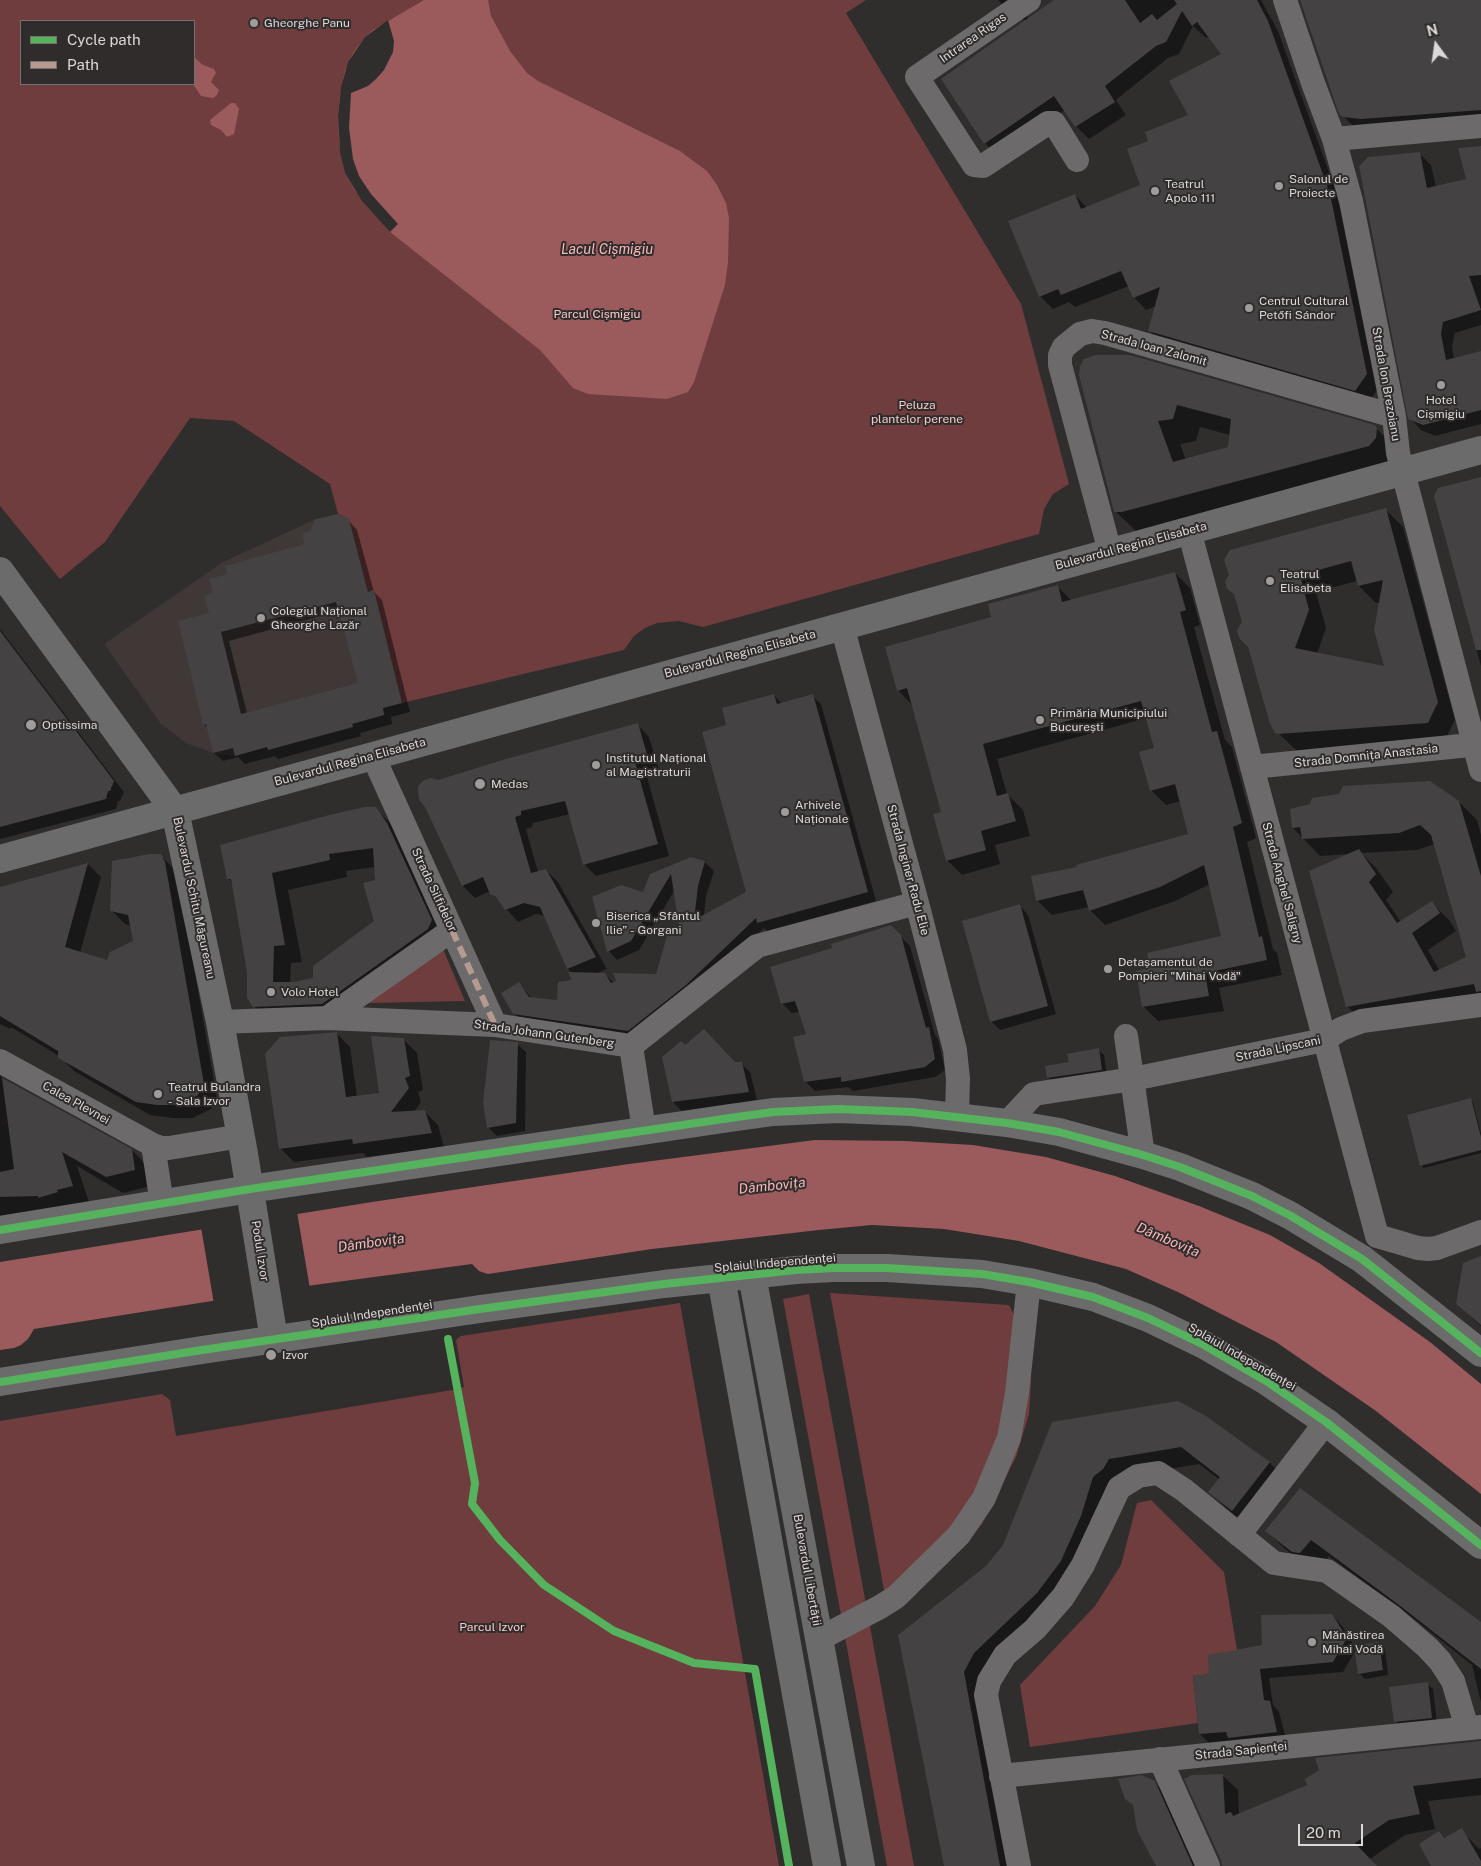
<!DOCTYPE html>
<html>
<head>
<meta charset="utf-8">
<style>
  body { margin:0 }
  #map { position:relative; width:1481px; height:1866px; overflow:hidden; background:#302d2d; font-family:"Public Sans",sans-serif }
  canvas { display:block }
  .legend { position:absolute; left:20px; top:20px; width:175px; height:65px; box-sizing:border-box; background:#312c2c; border:1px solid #757171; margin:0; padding:6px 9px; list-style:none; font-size:15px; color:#dcd8d8 }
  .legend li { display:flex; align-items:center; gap:10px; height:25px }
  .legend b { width:25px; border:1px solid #757171 }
  .north { position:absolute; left:1411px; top:20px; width:50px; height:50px; -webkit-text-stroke:4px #312c2c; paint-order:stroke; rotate:346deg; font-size:14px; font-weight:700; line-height:20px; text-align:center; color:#dcd8d8 }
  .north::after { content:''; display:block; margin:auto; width:18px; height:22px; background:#dcd8d8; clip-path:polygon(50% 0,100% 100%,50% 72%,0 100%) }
  .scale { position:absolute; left:1298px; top:1824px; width:65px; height:22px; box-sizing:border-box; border:2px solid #dcd8d8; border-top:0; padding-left:6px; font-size:15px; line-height:18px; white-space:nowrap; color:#dcd8d8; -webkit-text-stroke:4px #312c2c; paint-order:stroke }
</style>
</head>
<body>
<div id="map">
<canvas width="1481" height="1866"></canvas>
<ul class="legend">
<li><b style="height:6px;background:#56b35d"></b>Cycle path</li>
<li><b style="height:6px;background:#b69a8f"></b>Path</li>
</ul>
<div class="north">N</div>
<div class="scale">20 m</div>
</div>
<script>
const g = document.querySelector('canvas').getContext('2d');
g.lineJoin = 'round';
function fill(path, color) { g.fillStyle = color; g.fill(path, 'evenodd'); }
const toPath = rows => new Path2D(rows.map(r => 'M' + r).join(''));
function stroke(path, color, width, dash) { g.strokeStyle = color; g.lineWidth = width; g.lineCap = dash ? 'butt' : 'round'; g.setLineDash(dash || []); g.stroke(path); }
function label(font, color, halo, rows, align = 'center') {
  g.font = font + ' "Public Sans",sans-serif'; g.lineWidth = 4; g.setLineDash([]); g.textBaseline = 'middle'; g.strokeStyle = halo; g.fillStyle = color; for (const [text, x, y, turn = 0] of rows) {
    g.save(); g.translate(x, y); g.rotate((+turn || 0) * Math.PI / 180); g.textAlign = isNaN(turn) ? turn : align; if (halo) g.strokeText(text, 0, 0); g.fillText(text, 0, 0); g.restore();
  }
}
fill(toPath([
  [316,519,349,519,374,590,402,703,383,708,384,715,353,724,353,727,268,750,267,747,235,756,213,753,186,743,161,724,104,644,223,562]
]), '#403737');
fill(toPath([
  [0,0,866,0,846,13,1021,304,1069,484,1053,494,1044,509,1039,534,703,627,679,621,657,623,645,628,634,636,624,650,402,703,374,591,368,592,349,519,338,514,330,484,234,421,190,418,105,542,60,579,0,506],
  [21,21,194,21,194,84,21,84],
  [443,949,465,1001,368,1003],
  [830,1293,1009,1305,1018,1323,1029,1355,1031,1382,1029,1414,1016,1457,982,1524,966,1543,912,1582,884,1590],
  [809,1294,914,1866,887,1866,783,1299],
  [680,1303,779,1866,0,1866,0,1421,162,1394,170,1400,176,1436,452,1390,464,1387,456,1340,461,1336],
  [1151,1500,1224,1572,1237,1650,1209,1674,1193,1676,1198,1723,1030,1747,1020,1685,1095,1606,1121,1565,1137,1503]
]), '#6f3d3e');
fill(toPath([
  [424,0,488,0,491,16,510,51,527,73,538,81,680,151,707,171,717,185,726,203,729,218,728,262,725,285,694,382,688,392,667,399,588,394,573,388,540,350,390,232,355,190,345,173,339,143,338,116,340,94,345,70,353,53,365,37,373,30],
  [194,57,203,65,214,69,216,73,211,82,219,90,217,95,213,98,201,96,193,84],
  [231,103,235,103,239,109,234,134,227,137,221,130,211,125,210,120],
  [815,1140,905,1141,973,1145,1046,1157,1115,1176,1199,1206,1270,1235,1319,1263,1430,1342,1481,1384,1481,1494,1376,1411,1276,1342,1180,1293,1126,1269,1019,1241,944,1229,872,1225,819,1230,652,1249,488,1274,479,1271,472,1264,314,1285,34,1329,28,1339,21,1345,14,1348,0,1350,0,1262,372,1202,629,1164]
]), '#9b5a5b');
fill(toPath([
  [388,20,394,41,393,52,384,70,376,79,368,86,351,93,349,128,353,159,359,176,371,194,398,224,390,232,362,201,345,173,340,152,338,116,341,87,348,62,365,37],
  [297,1212,310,1289,214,1304,201,1227]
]), '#302d2d');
fill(toPath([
  [998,0,1042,0,1027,10,1028,20,1057,0,1261,0,1278,31,1342,208,1379,387,1368,403,1163,344,1150,331,1156,306,1146,310,1134,297,1129,286,1075,307,1069,302,1053,309,1040,296,1075,195,1087,208,1142,185,1150,142,1190,116,1223,54,1209,36,1206,38,1193,26,1179,54,1168,58,1116,100,1126,115,1089,139,1076,126,1065,110,998,156,985,143,942,79,1027,21,1014,16],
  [1302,0,1481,0,1481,126,1356,129,1340,113],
  [1481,147,1481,325,1455,333,1452,346,1454,359,1481,353,1481,424,1435,436,1421,430,1410,418,1419,153,1431,165,1436,187,1467,180],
  [1080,375,1374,426,1397,449,1399,461,1139,534,1115,511],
  [1200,427,1230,435,1229,448,1186,460,1180,444,1196,441],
  [1481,478,1481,666,1435,496],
  [1385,509,1403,527,1455,720,1445,740,1297,751,1272,727,1230,575],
  [1357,581,1359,586,1376,603,1380,602,1386,668,1317,654,1326,628,1316,592],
  [348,520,357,530,374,592,382,600,410,712,391,717,392,724,360,733,361,736,278,759,275,756,245,764,238,757,223,761,214,753,208,728,204,724,210,614,215,594,229,575,306,545],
  [339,611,359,684,247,713,229,641],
  [1175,573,1190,588,1200,625,1194,627,1225,740,1232,747,1256,838,1247,842,1273,949,1277,953,1282,975,1219,988,1224,1011,1158,1021,1143,1006,1151,969,1223,936,1210,884,1175,901,1105,925,1090,910,1089,907,1052,915,1037,900,1078,868,1190,835,1181,801,1166,805,1151,790,1155,749,1147,718,997,759,1007,794,1023,810,1030,836,995,845,1000,864,962,875,947,860,943,813,913,706,898,690,993,618,1057,586,1072,601],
  [0,629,124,792,120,801,118,801,116,809,0,839],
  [774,695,782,704,812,696,821,704,876,901,767,931,764,928,695,993,638,1039,523,1022,514,1013,519,984,532,998,559,1002,574,981,573,974,568,969,545,916,536,914,518,922,490,891,475,898,463,886,426,807,438,782,638,725,649,737,659,770,646,773,669,856,596,876,584,864,570,814,533,823,532,827,526,829,538,872,546,870,558,882,607,969,595,974,605,974,614,983,656,976,681,934,674,891,639,950,617,960,609,951,643,894,691,859,705,862,714,871,706,896,704,916,748,893,728,726],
  [1459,802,1477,820,1481,835,1481,1003,1365,1024,1347,1006,1350,854,1320,856,1293,828],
  [1435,844,1468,957,1439,970,1428,950,1456,931,1449,920,1432,903,1401,922,1386,900,1393,892,1376,868,1361,853,1417,850],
  [375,808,393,826,449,939,340,1021,272,1024,254,1006,233,884,228,878],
  [375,867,376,921,315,979,290,983,291,963,302,962,288,890,347,877,346,871],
  [160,855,174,869,178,877,217,1098,211,1109,193,1118,172,1118,150,1115,74,1071,59,1056,11,1027,10,1029,0,1024,0,889,88,864,101,877,80,953,107,961,135,942,132,926,125,924,111,910,114,862,131,857],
  [1020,906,1028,915,1056,1014,1000,1030,991,1021],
  [891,927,910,946,935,1035,938,1039,945,1070,935,1077,853,1091,848,1087,815,1091,805,1081,808,1035,800,1012,792,1013,782,1003,834,949],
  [337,1034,350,1047,357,1097,381,1094,404,1040,417,1053,423,1090,418,1092,421,1102,414,1112,425,1112,438,1125,444,1147,367,1157,363,1153,294,1162,280,1148],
  [517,1044,526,1052,525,1131,497,1136,488,1127],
  [685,1047,738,1067,741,1063,750,1072,757,1100,682,1111,673,1102],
  [1098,1050,1104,1055,1107,1075,1054,1083,1048,1077,1070,1064],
  [0,1075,3,1080,132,1150,148,1167,151,1186,123,1193,77,1166,89,1202,54,1212,17,1213,0,1216],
  [1470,1099,1473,1102,1481,1133,1481,1153,1424,1168,1421,1165],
  [1481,1258,1481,1326,1457,1304],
  [1205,1417,1270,1463,1287,1481,1250,1528,1227,1509,1210,1492,1220,1480,1199,1464,1126,1476,1078,1578,991,1670,1014,1866,945,1866,899,1636,986,1567,1004,1546,1053,1423],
  [1300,1490,1481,1624,1481,1702,1472,1665,1418,1622,1329,1556,1318,1570,1310,1569,1284,1548,1266,1531],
  [1332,1615,1342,1626,1355,1647,1379,1643,1385,1649,1388,1675,1365,1679,1359,1673,1356,1650,1343,1672,1269,1678,1273,1705,1279,1712,1287,1742,1210,1744,1200,1734,1211,1675,1264,1646],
  [1427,1684,1433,1689,1437,1723,1401,1727,1395,1721],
  [1481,1742,1481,1795,1428,1801,1435,1829,1405,1835,1370,1859,1376,1866,1223,1866,1222,1775,1238,1790,1239,1815],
  [1154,1782,1170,1798,1200,1866,1156,1866,1134,1806,1126,1798],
  [1461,1830,1479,1849,1481,1848,1481,1866,1433,1866,1439,1833,1445,1838]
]), '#0007');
fill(toPath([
  [1054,0,1125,0,1140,23,1152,14,1157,20,1177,4,1174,0,1257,0,1268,21,1330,194,1367,374,1355,391,1148,331,1160,287,1133,298,1121,271,1061,295,1058,289,1039,297,1008,221,1075,194,1081,209,1140,185,1127,149,1148,141,1145,132,1188,115,1169,81,1221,54,1197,22,1192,26,1182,11,1166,42,1156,46,1105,86,1115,102,1075,127,1054,96,984,144,941,79],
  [1300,0,1481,0,1481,110,1361,119,1343,117,1339,114],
  [1481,146,1481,275,1469,276,1481,310,1443,322,1441,334,1446,360,1481,351,1481,410,1423,425,1408,419,1359,166,1368,157,1420,152,1427,188,1466,179,1458,148],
  [1096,355,1130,355,1375,425,1377,429,1376,438,1369,446,1122,512,1114,512,1079,375,1080,366,1084,359],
  [1177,405,1231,419,1228,447,1173,462,1158,421,1173,419],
  [1481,477,1481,650,1476,650,1434,496,1438,488],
  [1386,508,1438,702,1428,723,1278,734,1275,733,1270,724,1248,647,1240,639,1238,635,1237,630,1242,622,1234,594,1227,589,1225,581,1229,575,1224,560,1230,550],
  [1351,561,1358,586,1383,580,1374,630,1384,666,1295,648,1309,610,1300,575],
  [338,514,349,519,368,592,374,590,402,703,383,708,384,715,352,724,353,727,268,750,267,747,235,756,233,748,213,753,206,724,203,725,178,621,209,613,204,595,213,593,209,579,227,574,225,566,304,544,302,533,310,531,316,519],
  [336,602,358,683,241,714,221,632],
  [1175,572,1186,610,1180,612,1212,732,1217,731,1242,823,1233,827,1259,937,1262,936,1267,960,1205,973,1209,996,1142,1007,1136,971,1150,968,1147,953,1221,936,1204,865,1160,887,1089,911,1083,890,1036,901,1031,876,1077,867,1076,865,1188,834,1175,784,1150,791,1139,752,1154,748,1141,701,983,744,997,796,1008,793,1016,821,981,831,986,850,946,861,933,814,941,812,907,688,897,691,885,647,991,617,988,604,1058,585,1062,602],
  [0,631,114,781,110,791,108,791,106,799,0,827],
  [774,694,777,704,813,694,868,892,757,923,756,918,686,985,628,1031,513,1014,501,993,519,982,529,997,557,1000,558,982,572,980,568,972,605,973,611,983,616,981,613,973,656,974,667,936,680,933,671,874,631,941,607,952,592,897,621,885,643,892,650,874,691,857,705,861,698,886,694,920,746,892,702,732,726,725,722,708],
  [638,723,648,758,635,762,658,844,583,865,565,801,521,811,521,815,515,817,531,873,546,869,596,957,567,969,540,907,524,903,505,910,496,897,490,894,483,877,462,886,425,807,420,801,418,794,418,786,424,780,431,778,438,780,506,759],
  [1430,781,1459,801,1481,876,1481,991,1476,992,1474,984,1346,1007,1309,871,1359,849,1376,874,1369,882,1397,923,1432,901,1440,913,1412,933,1434,972,1466,957,1431,835,1420,825,1399,833,1302,839,1300,827,1292,828,1290,809,1310,804,1312,798,1339,794,1343,786],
  [365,807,376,807,387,823,432,920,428,929,322,1004,253,1007,247,998,247,972,231,879,227,879,220,845,329,815],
  [373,848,375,880,363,883,374,921,313,966,313,978,294,982,273,982,274,946,285,945,272,873,330,860,329,854],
  [149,854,161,854,165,862,204,1084,198,1095,179,1105,157,1105,136,1102,58,1058,58,1051,0,1016,0,887,88,863,65,947,107,960,110,952,133,941,128,915,110,911,112,861],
  [1020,904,1048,1006,990,1022,962,921],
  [891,925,901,935,926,1028,929,1027,935,1059,925,1067,841,1082,841,1077,804,1082,793,1037,806,1034,795,1001,781,1004,770,967,832,948,831,944],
  [704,1029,735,1062,742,1062,749,1092,672,1102,662,1057,681,1041,685,1045],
  [337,1032,346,1097,379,1093,371,1036,404,1038,410,1076,405,1078,409,1088,391,1112,425,1110,432,1133,353,1144,352,1139,279,1149,265,1054,280,1037],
  [490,1040,518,1042,516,1123,487,1128,483,1103],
  [1099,1048,1102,1070,1047,1078,1045,1066,1069,1062,1067,1054],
  [2,1078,132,1149,135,1170,106,1177,62,1152,73,1186,57,1190,58,1192,38,1198,38,1196,0,1197,0,1172,14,1169],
  [1471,1098,1481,1137,1481,1150,1420,1166,1407,1115],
  [1481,1256,1481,1325,1456,1304,1463,1263],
  [1178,1401,1206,1416,1270,1462,1232,1511,1208,1492,1220,1477,1181,1447,1109,1459,1103,1469,1093,1477,1081,1516,1061,1561,1037,1593,974,1653,964,1672,1000,1866,944,1866,898,1635,986,1566,1003,1545,1052,1422],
  [1300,1488,1481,1622,1481,1669,1399,1605,1311,1540,1300,1553,1292,1552,1265,1531],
  [1332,1614,1347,1638,1333,1662,1260,1669,1264,1700,1270,1701,1277,1732,1228,1738,1226,1732,1199,1734,1193,1676,1209,1674,1208,1655,1262,1645,1261,1615],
  [1379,1642,1383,1670,1358,1674,1354,1646],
  [1428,1682,1432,1718,1394,1722,1389,1687],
  [1481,1741,1481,1778,1413,1786,1420,1814,1389,1820,1355,1843,1377,1866,1222,1866,1221,1860,1184,1779,1192,1775,1223,1774,1225,1814,1231,1812,1233,1816,1307,1785,1305,1779,1319,1770,1315,1758],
  [1141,1775,1155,1781,1193,1866,1156,1866,1137,1830,1133,1805,1125,1799,1118,1779],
  [1462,1828,1481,1861,1481,1866,1431,1866,1419,1844,1439,1831,1444,1838]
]), '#444242');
stroke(toPath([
  [1029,0,917,77,974,165,983,166,1048,123,1054,123,1077,160],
  [1285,0,1313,83,1334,139,1351,201,1394,416,1398,453,1481,770],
  [1334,139,1481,126],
  [1189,530,1377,1236],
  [1110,552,1060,365,1060,355,1064,347,1080,334,1092,331,1105,333,1394,416],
  [842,626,917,903,955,1050,958,1079,957,1116],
  [373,756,495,1025],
  [1252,767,1481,744],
  [327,1018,452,930],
  [220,1022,327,1018,495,1025,631,1046,757,946,917,903],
  [1126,1036,1143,1155],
  [631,1046,644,1130],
  [0,1061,153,1145,161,1148,169,1148,241,1136],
  [1007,1123,1034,1094,1133,1079,1324,1040,1341,1029,1362,1021,1481,1005],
  [153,1145,162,1204],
  [1377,1236,1418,1248,1428,1249,1437,1248,1481,1232],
  [1239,1535,1326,1422],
  [819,1639,880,1607,896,1597,959,1535,984,1498,1009,1438,1017,1393,1029,1282],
  [1160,1759,1208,1866],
  [1001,1776,1481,1727],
  [1019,1866,986,1695,989,1681,1005,1655,1035,1629,1063,1597,1083,1565,1119,1488,1138,1476,1158,1473,1184,1490,1274,1563,1327,1571,1391,1616,1428,1648,1440,1661,1453,1681,1467,1728]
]), '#6c6a6a', 24);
stroke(toPath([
  [0,571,175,811,220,1022,244,1154,274,1339],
  [0,859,1481,450],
  [0,1230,250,1189,730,1118,773,1112,838,1109,912,1112,1007,1123,1059,1132,1143,1155,1180,1167,1252,1196,1291,1216,1362,1259,1481,1353],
  [752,1275,861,1866],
  [721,1278,827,1866],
  [0,1382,202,1350,480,1309,664,1284,796,1270,833,1268,887,1268,982,1274,1029,1282,1093,1297,1148,1318,1204,1345,1266,1381,1326,1422,1481,1545]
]), '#6c6b6b', 28);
stroke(toPath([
  [452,930,495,1025]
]), '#b69a8f', 6, [12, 6]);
stroke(toPath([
  [0,1230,250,1189,730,1118,773,1112,838,1109,912,1112,1007,1123,1059,1132,1143,1155,1180,1167,1252,1196,1291,1216,1362,1259,1481,1353],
  [448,1339,475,1483,472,1504,500,1540,544,1585,614,1631,694,1663,755,1669,789,1866],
  [0,1382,202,1350,480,1309,664,1284,796,1270,833,1268,887,1268,982,1274,1029,1282,1093,1297,1148,1318,1204,1345,1266,1381,1326,1422,1481,1545]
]), '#56b35d', 8);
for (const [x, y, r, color] of [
  [254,23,5,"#a09c9c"],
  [1279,186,5,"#a09c9c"],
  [1155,191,5,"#a09c9c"],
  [1249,308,5,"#a09c9c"],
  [1441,385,5,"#a09c9c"],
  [1270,581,5,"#a09c9c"],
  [261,618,5,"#a09c9c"],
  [1040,720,5,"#a09c9c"],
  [31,725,6,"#a09c9c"],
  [596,765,5,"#a09c9c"],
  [480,784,6,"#a09c9c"],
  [785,812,5,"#a09c9c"],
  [596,923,5,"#a09c9c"],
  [1108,969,5,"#a09c9c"],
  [271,992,5,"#a09c9c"],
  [158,1094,5,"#a09c9c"],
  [271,1355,6,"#a09c9c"],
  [1312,1642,5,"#a09c9c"]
]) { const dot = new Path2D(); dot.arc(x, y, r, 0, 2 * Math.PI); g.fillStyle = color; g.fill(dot); stroke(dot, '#312c2c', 2); }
label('12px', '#dcd8d8', '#312c2c', [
  ["Gheorghe Panu",264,23],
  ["Salonul de",1289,179],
  ["Proiecte",1289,193],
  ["Teatrul",1165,184],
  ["Apolo 111",1165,198],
  ["Centrul Cultural",1259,301],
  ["Petőfi Sándor",1259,315],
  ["Hotel",1441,400,"center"],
  ["Cișmigiu",1441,414,"center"],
  ["Teatrul",1280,574],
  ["Elisabeta",1280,588],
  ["Colegiul Național",271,611],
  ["Gheorghe Lazăr",271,625],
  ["Primăria Municipiului",1050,713],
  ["București",1050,727],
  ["Optissima",42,725],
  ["Institutul Național",606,758],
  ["al Magistraturii",606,772],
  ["Medas",491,784],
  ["Arhivele",795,805],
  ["Naționale",795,819],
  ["Biserica „Sfântul",606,916],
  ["Ilie” - Gorgani",606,930],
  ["Detașamentul de",1118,962],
  ["Pompieri \"Mihai Vodă\"",1118,976],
  ["Volo Hotel",281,992],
  ["Teatrul Bulandra",168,1087],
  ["- Sala Izvor",168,1101],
  ["Izvor",282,1355],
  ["Mănăstirea",1322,1635],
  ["Mihai Vodă",1322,1649]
], 'left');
label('12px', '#dcd8d8', '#312c2c', [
  ["Intrarea Rigas",973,38,-35],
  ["Strada Ioan Zalomit",1154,348,15],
  ["Strada Ion Brezoianu",1386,384,80],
  ["Bulevardul Regina Elisabeta",1131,546,-15],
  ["Bulevardul Regina Elisabeta",740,654,-15],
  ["Strada Domnița Anastasia",1366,756,-6],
  ["Bulevardul Regina Elisabeta",350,762,-15],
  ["Strada Inginer Radu Elie",908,870,75],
  ["Strada Anghel Saligny",1282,883,75],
  ["Strada Silfidelor",434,890,65],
  ["Bulevardul Schitu Măgureanu",194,898,78],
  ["Strada Johann Gutenberg",544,1034,8],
  ["Strada Lipscani",1278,1049,-12],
  ["Calea Plevnei",76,1103,29],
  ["Podul Izvor",260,1251,81],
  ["Splaiul Independenței",775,1263,-5],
  ["Splaiul Independenței",372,1314,-9],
  ["Splaiul Independenței",1242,1357,30],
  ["Bulevardul Libertății",807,1570,80],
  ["Strada Sapienței",1241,1751,-6]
]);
label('12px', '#f4c9c9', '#312c2c', [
  ["Parcul Cișmigiu",597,314],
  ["Peluza",917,405],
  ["plantelor perene",917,419],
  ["Parcul Izvor",492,1627]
]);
label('italic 14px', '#f8b8b9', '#312c2c', [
  ["Lacul Cișmigiu",607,250],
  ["Dâmbovița",772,1186,-6],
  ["Dâmbovița",1168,1240,23],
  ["Dâmbovița",371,1243,-8]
]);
</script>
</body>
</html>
